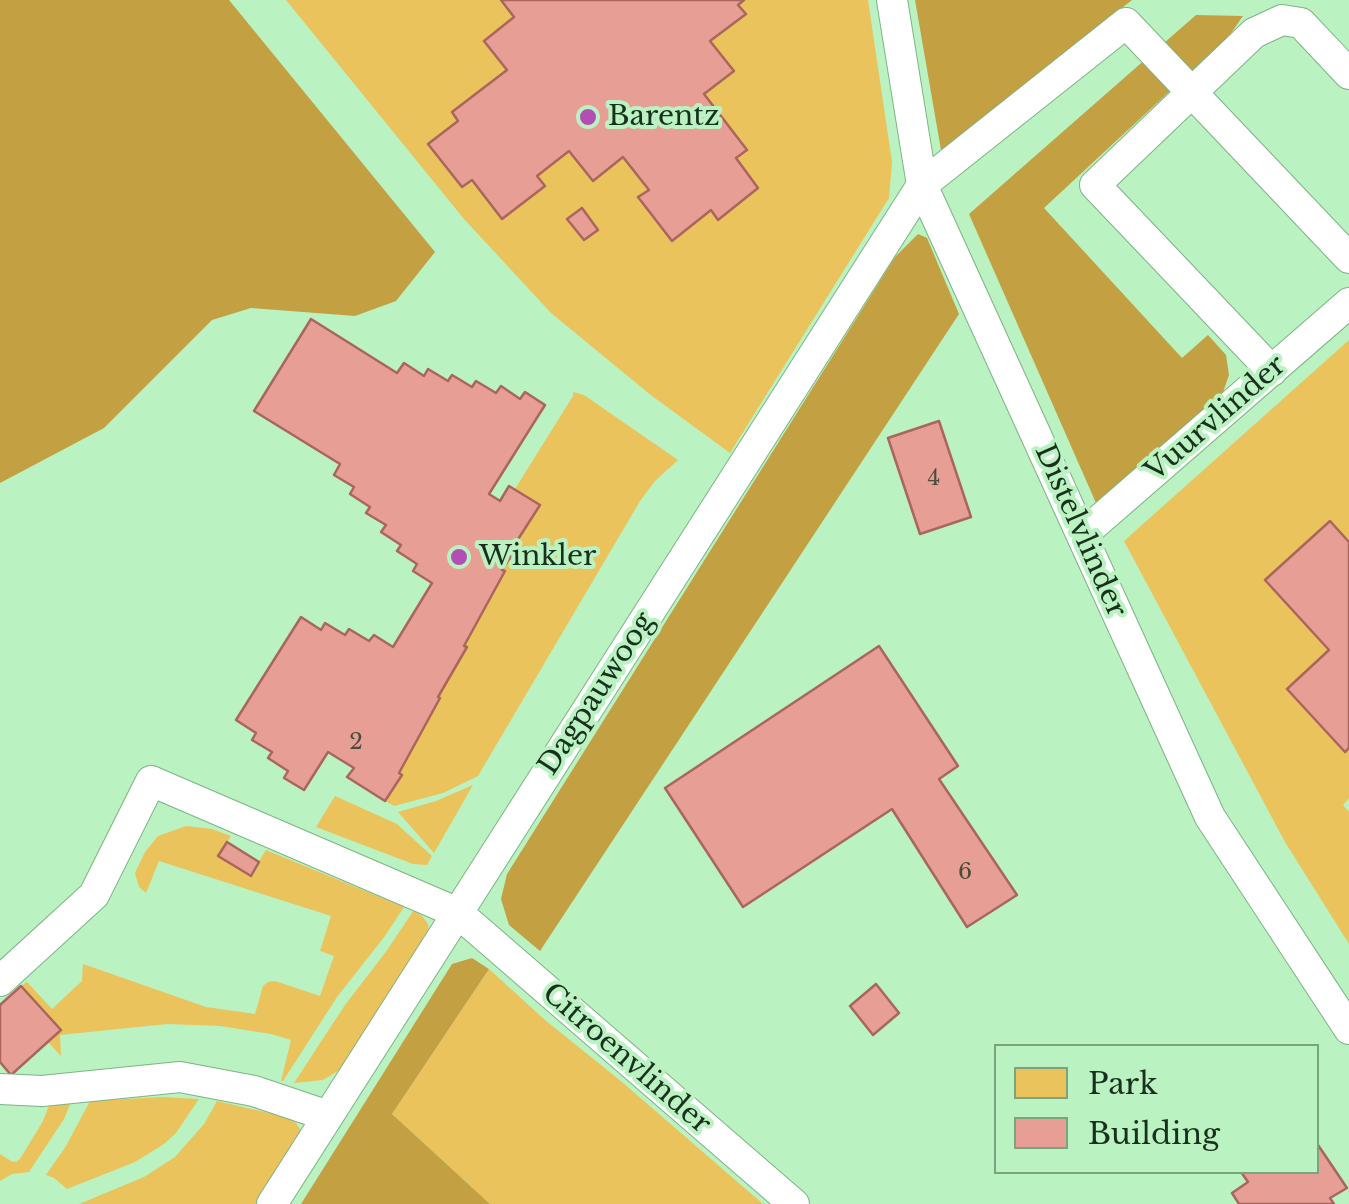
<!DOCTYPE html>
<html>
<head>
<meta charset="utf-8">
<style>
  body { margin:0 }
  #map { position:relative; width:1349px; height:1204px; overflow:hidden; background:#baf2c1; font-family:"Libre Baskerville",serif }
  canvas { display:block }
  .legend { position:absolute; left:994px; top:1044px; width:325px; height:130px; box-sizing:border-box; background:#baf2c1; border:2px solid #7aa480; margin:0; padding:12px 18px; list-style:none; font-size:30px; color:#1a301e }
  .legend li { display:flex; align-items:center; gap:20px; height:50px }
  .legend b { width:50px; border:2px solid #7aa480 }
</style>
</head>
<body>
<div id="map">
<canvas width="1349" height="1204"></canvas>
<ul class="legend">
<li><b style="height:28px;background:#ebc35c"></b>Park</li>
<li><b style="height:28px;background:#e79f95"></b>Building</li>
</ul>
</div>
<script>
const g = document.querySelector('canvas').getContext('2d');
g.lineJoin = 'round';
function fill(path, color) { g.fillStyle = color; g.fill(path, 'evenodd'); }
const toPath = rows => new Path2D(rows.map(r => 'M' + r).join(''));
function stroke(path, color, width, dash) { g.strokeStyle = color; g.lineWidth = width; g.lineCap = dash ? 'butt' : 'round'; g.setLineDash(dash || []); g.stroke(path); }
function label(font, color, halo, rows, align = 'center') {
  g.font = font + ' "Libre Baskerville",serif'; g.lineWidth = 8; g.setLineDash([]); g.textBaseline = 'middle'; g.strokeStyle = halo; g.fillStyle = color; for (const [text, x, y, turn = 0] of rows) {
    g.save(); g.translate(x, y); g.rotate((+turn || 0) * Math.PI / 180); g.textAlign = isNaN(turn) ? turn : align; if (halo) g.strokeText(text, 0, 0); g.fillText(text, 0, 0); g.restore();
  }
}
fill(toPath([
  [286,0,868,0,892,162,889,198,730,453,652,396,551,313,464,219],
  [1349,340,1349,542,1329,521,1266,580,1329,650,1287,689,1344,752,1349,748,1349,798,1343,805,1349,812,1349,944,1285,842,1124,541],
  [573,392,584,395,678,460,655,481,640,501,478,776,443,793,394,806,385,801,401,775,399,773,440,699,438,697,466,648,465,646,504,572,502,570,517,546,515,544,540,506,515,489,573,396],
  [473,785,434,853,398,812,436,801],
  [335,796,397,824,432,856,427,865,413,864,316,827],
  [186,826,212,829,231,836,218,856,250,876,266,850,404,907,385,936,337,997,283,1081,281,1081,291,1040,271,1034,220,1026,167,1024,60,1035,61,1056,48,1042,61,1030,21,986,27,982,52,1009,82,981,83,964,206,1007,255,1014,263,986,268,982,275,981,320,996,334,956,320,951,331,916,159,861,146,893,139,887,135,873,145,852,158,836],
  [414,910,423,917,428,924,429,933,350,1064,323,1080,294,1083,345,1005,385,953],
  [489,969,545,1020,622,1082,763,1204,490,1204,392,1114],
  [163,1097,199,1099,176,1133,164,1144,135,1162,67,1189,54,1178,46,1175,66,1146,90,1101],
  [217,1101,282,1116,295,1122,301,1130,256,1204,79,1204,144,1177,175,1157,204,1124],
  [71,1102,64,1119,29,1172,12,1174,0,1181,0,1154,11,1161,16,1162,20,1159,43,1121,50,1103]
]), '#ebc35c');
fill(toPath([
  [0,0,229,0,435,252,396,301,355,316,251,308,212,320,104,428,0,483],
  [915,0,1132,0,941,150],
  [1196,15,1243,16,1229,36,1044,208,1182,358,1208,335,1226,355,1229,375,1221,398,1096,503,969,214],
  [918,234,927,238,959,314,540,951,509,925,501,899,507,874,895,257],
  [472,958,489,969,392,1114,490,1204,301,1204,452,964]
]), '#c3a042');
const building = toPath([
  [501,0,744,0,738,5,746,14,710,41,734,71,704,94,747,150,736,158,758,188,718,220,711,210,672,241,638,197,649,190,623,157,593,181,569,151,537,176,545,186,502,219,472,180,462,187,428,144,458,121,452,112,507,70,484,41,514,17,501,0],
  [582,208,598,230,584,240,567,219,582,208],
  [311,319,397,373,404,363,424,376,428,369,448,381,452,375,472,387,476,381,496,393,501,386,520,399,525,392,545,405,489,494,500,501,509,486,540,505,515,544,518,545,502,570,505,571,464,646,467,647,438,697,440,698,399,773,402,775,385,801,347,777,354,768,328,752,304,790,284,778,288,771,268,758,272,752,252,740,256,733,236,720,301,617,321,630,325,623,345,635,349,629,369,641,374,635,393,647,432,583,413,571,417,564,397,551,401,545,381,532,386,525,366,513,370,507,350,494,354,487,334,475,340,464,254,411,311,319],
  [939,421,971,517,920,534,888,438,939,421],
  [1330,521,1349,542,1349,748,1345,752,1287,689,1329,650,1265,580,1330,521],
  [879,646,958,766,939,779,1017,895,967,927,892,809,743,907,665,788,879,646],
  [227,842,259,862,251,876,218,856,227,842],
  [876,984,899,1013,873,1035,850,1006,876,984],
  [21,986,61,1030,11,1075,0,1062,0,1005,21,986],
  [1316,1142,1347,1188,1330,1198,1334,1204,1239,1204,1232,1193,1248,1182,1241,1172,1316,1172,1316,1142]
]);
fill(building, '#e79f95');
stroke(building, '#a9665e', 2.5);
const service = toPath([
  [892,0,922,185,1210,817,1349,1029],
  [1272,371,1095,185,1254,33,1282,20,1301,23,1349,74],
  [1082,535,1349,303],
  [0,981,94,895,151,781,458,913,794,1204],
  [0,1089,42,1091,180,1077,254,1091,328,1116],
  [272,1204,922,185,1126,23,1349,258]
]);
stroke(service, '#7eb385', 32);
stroke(service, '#fff', 30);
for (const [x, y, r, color] of [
  [588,117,10,"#b34eb2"],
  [459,557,10,"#b34eb2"]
]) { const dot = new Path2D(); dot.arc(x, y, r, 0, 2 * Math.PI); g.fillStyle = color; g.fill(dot); stroke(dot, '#baf2c1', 4); }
label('22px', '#4d4c3c', null, [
  ["4",934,479],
  ["2",356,743],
  ["6",965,873]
]);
label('28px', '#1a301e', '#baf2c1', [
  ["Barentz",608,117],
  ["Winkler",479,557]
], 'left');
label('28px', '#1a301e', '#baf2c1', [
  ["Vuurvlinder",1216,419,-41],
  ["Distelvlinder",1080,531,66],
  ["Dagpauwoog",597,694,-57],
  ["Citroenvlinder",626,1059,41]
]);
</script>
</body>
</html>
